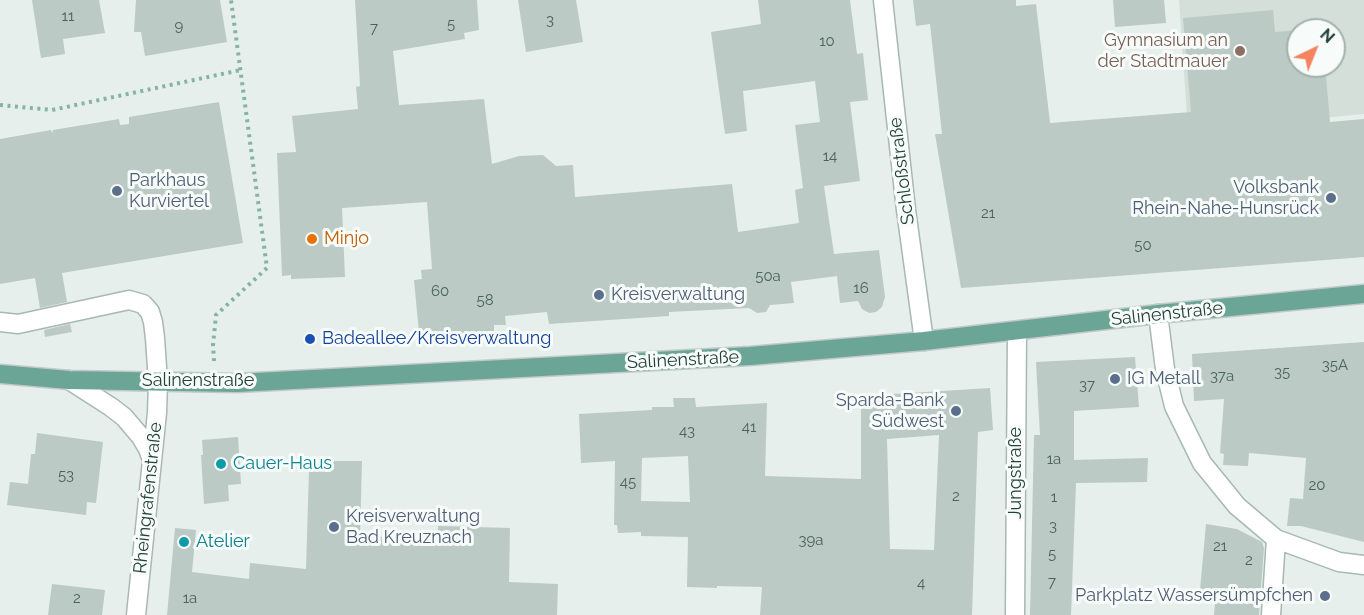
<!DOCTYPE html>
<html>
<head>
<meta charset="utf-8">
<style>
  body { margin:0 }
  #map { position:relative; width:1364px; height:615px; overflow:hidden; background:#e6efeb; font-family:Raleway,sans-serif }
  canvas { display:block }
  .north { position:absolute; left:1286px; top:18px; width:60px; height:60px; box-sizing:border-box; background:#f7fbf9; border:2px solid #a3b1ad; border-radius:50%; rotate:43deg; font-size:16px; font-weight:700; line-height:24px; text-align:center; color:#24423a }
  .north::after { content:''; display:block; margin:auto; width:21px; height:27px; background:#f4845f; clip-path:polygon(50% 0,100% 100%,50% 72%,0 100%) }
</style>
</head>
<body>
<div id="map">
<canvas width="1364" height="615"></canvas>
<div class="north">N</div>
</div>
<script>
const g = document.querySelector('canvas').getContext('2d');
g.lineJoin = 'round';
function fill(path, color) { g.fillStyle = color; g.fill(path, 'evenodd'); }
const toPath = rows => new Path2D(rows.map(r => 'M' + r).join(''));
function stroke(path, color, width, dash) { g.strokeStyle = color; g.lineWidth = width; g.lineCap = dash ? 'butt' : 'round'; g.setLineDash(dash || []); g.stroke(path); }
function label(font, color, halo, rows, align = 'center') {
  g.font = font + ' Raleway,sans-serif'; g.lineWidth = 6; g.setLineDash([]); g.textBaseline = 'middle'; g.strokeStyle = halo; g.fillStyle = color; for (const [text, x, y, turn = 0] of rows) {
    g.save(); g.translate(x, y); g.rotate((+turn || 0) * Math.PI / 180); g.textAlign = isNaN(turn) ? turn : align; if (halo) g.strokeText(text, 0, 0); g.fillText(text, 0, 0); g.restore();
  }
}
fill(toPath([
  [1179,0,1364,0,1364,114,1188,131],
  [1298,30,1334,30,1334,66,1298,66]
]), '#d4dfda');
fill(toPath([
  [32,0,99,0,105,33,63,39,65,54,41,58],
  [136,0,220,0,227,42,145,56,141,32,134,32],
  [355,0,477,0,479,30,464,33,465,39,393,51,399,105,484,99,492,164,519,156,543,155,556,166,573,165,575,197,732,184,738,232,799,223,795,190,803,188,795,125,820,122,815,81,743,91,747,131,725,134,711,32,761,24,758,0,850,0,857,54,863,53,868,100,850,102,860,181,824,186,834,254,879,250,885,297,882,307,876,312,869,313,862,309,858,301,840,303,837,276,791,282,794,303,770,305,766,312,757,313,749,308,669,312,669,316,549,324,547,312,505,316,506,325,494,325,494,331,438,336,438,331,419,333,414,280,422,279,421,270,432,269,427,202,342,208,345,277,291,279,291,275,282,276,277,153,296,152,292,116,358,109,356,87,360,86],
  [518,0,576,0,583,42,526,52],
  [913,0,1016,0,1016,6,1036,4,1050,123,1191,112,1183,18,1273,10,1275,32,1322,28,1322,30,1298,30,1298,66,1325,66,1330,122,1364,119,1364,257,961,288,935,134,942,134,930,24,916,26],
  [1113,0,1164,0,1166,23,1115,27],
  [219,102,243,243,62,273,67,302,40,308,35,278,0,284,0,139,51,130,52,133,53,130,119,119,120,125,129,124,129,117],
  [70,324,72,332,45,337,44,330],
  [1364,342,1364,542,1301,526,1287,526,1290,498,1303,499,1306,458,1249,453,1248,466,1223,465,1224,454,1220,453,1224,399,1194,401,1192,354],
  [1135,357,1139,407,1074,411,1074,460,1148,458,1147,482,1076,483,1071,615,1030,615,1034,435,1040,435,1036,362],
  [990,388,993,430,978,432,972,615,760,615,762,587,717,586,717,588,687,587,688,537,641,536,641,532,618,533,617,525,614,525,615,461,581,463,579,414,652,410,652,407,674,407,673,398,695,398,696,407,767,403,765,476,861,479,861,396],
  [939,435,934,550,890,549,887,439],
  [688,456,690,502,641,501,642,458],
  [37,433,103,442,96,503,87,502,86,515,7,505,10,482,28,484,31,454,35,454],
  [238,437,241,484,228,485,229,501,204,504,201,455,203,455,202,440],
  [330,461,362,461,360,536,438,539,438,526,510,528,509,582,558,584,557,615,167,615,175,528,196,530,192,572,249,579,250,563,306,569,309,470,329,471],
  [1206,524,1237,529,1262,542,1264,548,1259,615,1214,615,1216,591,1200,590],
  [52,584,105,590,102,615,48,615]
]), '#bbcac4');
const minor = toPath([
  [883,0,906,210,924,341],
  [1158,314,1165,369,1174,406,1202,463,1237,506,1276,539,1339,562,1364,565],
  [0,322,18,324,129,300,143,304,150,312,153,322,155,338,158,382,157,413,136,615],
  [69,380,111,407,124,417,141,437,148,449,152,460],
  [1015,615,1017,331],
  [1271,615,1276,539]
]);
const major = toPath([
  [0,374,69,380,237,383,750,356,924,341,1158,314,1364,294]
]);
stroke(minor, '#a8b8b2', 21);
stroke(major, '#c2cac8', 21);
stroke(toPath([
  [0,105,52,110,241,70],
  [214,361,213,345,216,315,267,268,231,0]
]), '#86b3a5', 4, [3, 4.5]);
stroke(minor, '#fff', 18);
stroke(major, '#6aa596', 18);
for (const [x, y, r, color] of [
  [1240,51,6,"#8d6e63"],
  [117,191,6,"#5c6f8a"],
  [1331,198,6,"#5c6f8a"],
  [312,239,6,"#e8710a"],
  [599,295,6,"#5c6f8a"],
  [310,339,6,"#1a4fb4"],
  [1115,379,6,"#5c6f8a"],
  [956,411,6,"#5c6f8a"],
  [221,464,6,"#0f9aa8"],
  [334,527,6,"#5c6f8a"],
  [184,542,6,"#0f9aa8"],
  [1325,596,6,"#5c6f8a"]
]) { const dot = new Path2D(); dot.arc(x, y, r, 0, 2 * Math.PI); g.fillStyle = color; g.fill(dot); stroke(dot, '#f7fbf9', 2); }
label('15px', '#4a645c', null, [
  ["11",68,16],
  ["3",550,20],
  ["5",451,24],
  ["9",179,26],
  ["7",374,28],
  ["10",827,41],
  ["14",830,156],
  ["21",988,213],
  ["50",1143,245],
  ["50a",768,276],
  ["16",861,288],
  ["60",440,291],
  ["58",485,300],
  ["35A",1335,365],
  ["35",1282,372],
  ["37a",1222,376],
  ["37",1087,385],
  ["41",749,427],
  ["43",687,431],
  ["1a",1054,459],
  ["53",66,475],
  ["45",628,482],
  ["20",1317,485],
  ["2",956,496],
  ["1",1054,497],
  ["3",1053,526],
  ["39a",811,540],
  ["21",1220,546],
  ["5",1052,554],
  ["2",1249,560],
  ["7",1052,582],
  ["4",921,583],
  ["2",77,598],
  ["1a",190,598]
]);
label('18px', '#785e54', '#f7fbf9', [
  ["Gymnasium an",1228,41],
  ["der Stadtmauer",1228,62]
], 'right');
label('18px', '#24423a', '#f7fbf9', [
  ["Schloßstraße",902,171,-97],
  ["Salinenstraße",1167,314,-6],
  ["Salinenstraße",683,360,-3],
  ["Salinenstraße",198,381],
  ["Jungstraße",1016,473,-90],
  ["Rheingrafenstraße",148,498,-84]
]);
label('18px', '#4e5e75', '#f7fbf9', [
  ["Parkhaus",129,181],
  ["Kurviertel",129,202],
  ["Volksbank",1319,188,"right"],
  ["Rhein-Nahe-Hunsrück",1319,209,"right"],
  ["Kreisverwaltung",611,295],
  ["IG Metall",1127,379],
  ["Sparda-Bank",944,401,"right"],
  ["Südwest",944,422,"right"],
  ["Kreisverwaltung",346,517],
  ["Bad Kreuznach",346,538],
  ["Parkplatz Wassersümpfchen",1313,596,"right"]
], 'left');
label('18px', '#c56008', '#f7fbf9', [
  ["Minjo",324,239]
], 'left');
label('18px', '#164399', '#f7fbf9', [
  ["Badeallee/Kreisverwaltung",322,339]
], 'left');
label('18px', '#0d838f', '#f7fbf9', [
  ["Cauer-Haus",233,464],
  ["Atelier",196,542]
], 'left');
</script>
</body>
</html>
